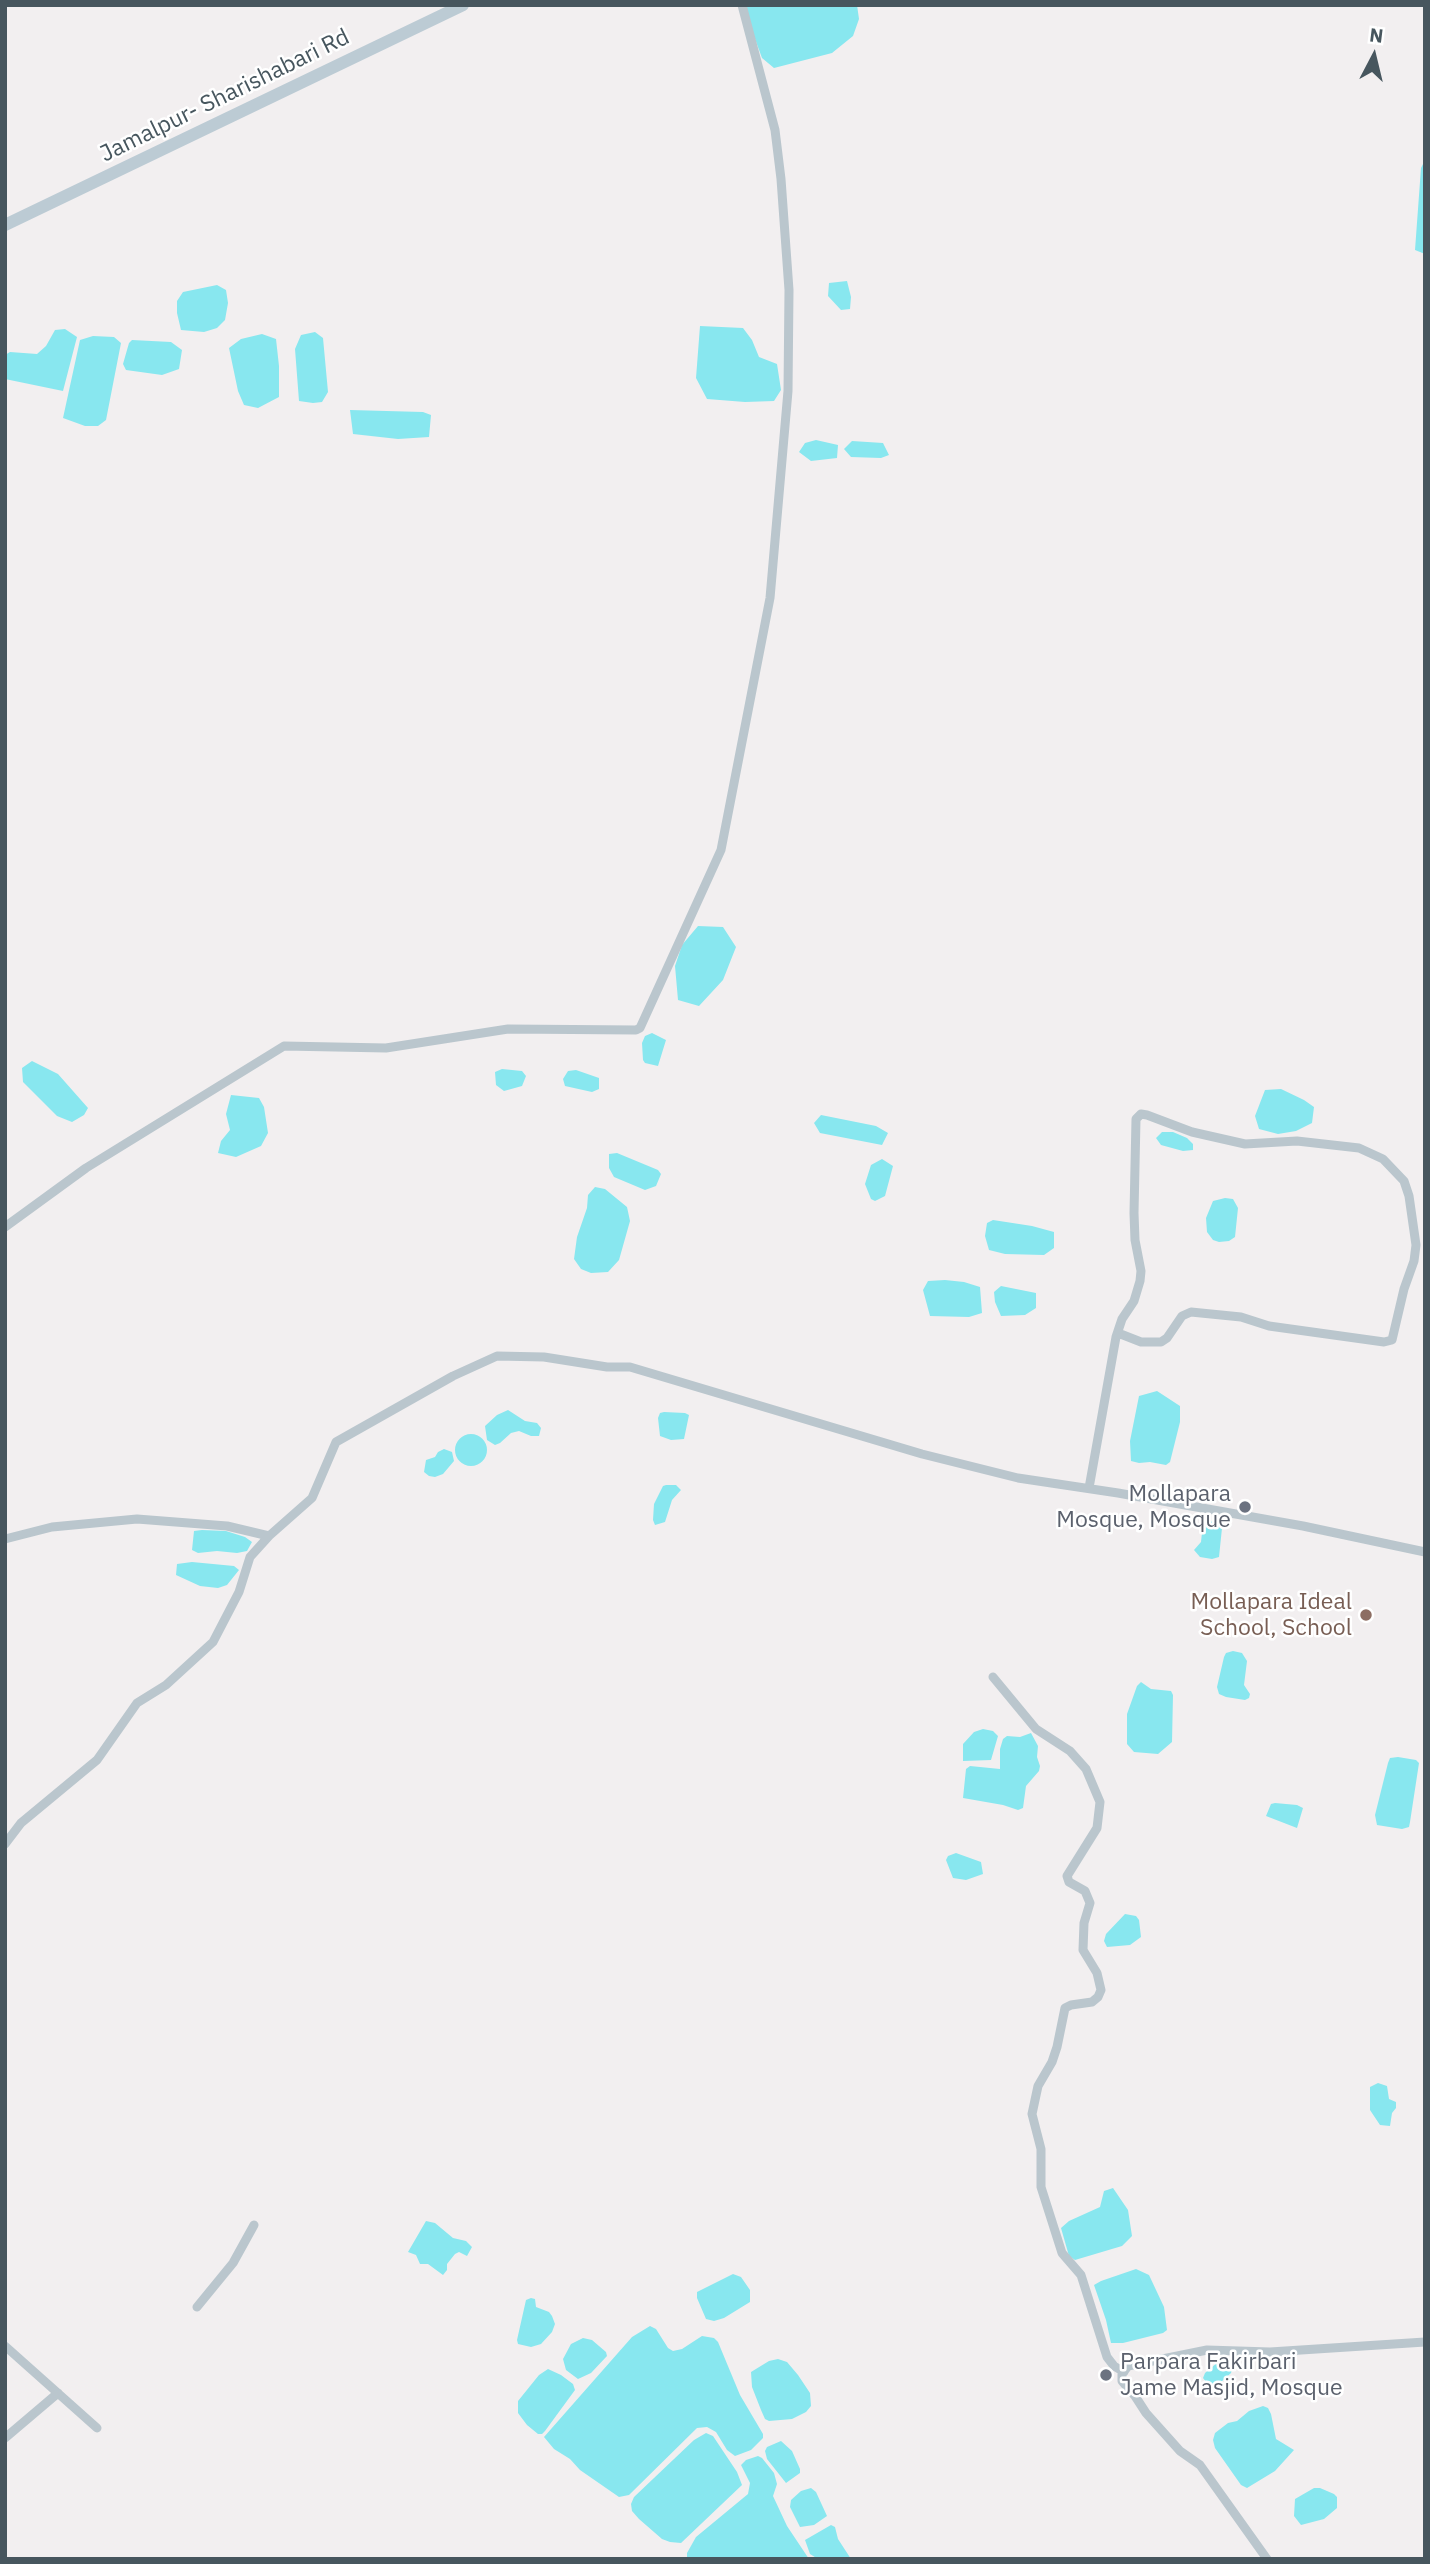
<!DOCTYPE html>
<html>
<head>
<meta charset="utf-8">
<style>
  body { margin:0 }
  #map { position:relative; width:1430px; height:2564px; overflow:hidden; background:#f2eff0; font-family:"IBM Plex Sans",sans-serif }
  canvas { display:block }
  .frame { position:absolute; inset:0; border:7px solid #47565e; pointer-events:none }
  .north { position:absolute; left:1339px; top:21px; width:70px; height:70px; -webkit-text-stroke:5px #fff; paint-order:stroke; rotate:7deg; font-size:19px; font-weight:700; line-height:28px; text-align:center; color:#47565e }
  .north::after { content:''; display:block; margin:auto; width:24px; height:32px; background:#47565e; clip-path:polygon(50% 0,100% 100%,50% 72%,0 100%) }
</style>
</head>
<body>
<div id="map">
<canvas width="1430" height="2564"></canvas>
<div class="frame"></div>
<div class="north">N</div>
</div>
<script>
const g = document.querySelector('canvas').getContext('2d');
g.lineJoin = 'round';
function fill(path, color) { g.fillStyle = color; g.fill(path, 'evenodd'); }
const toPath = rows => new Path2D(rows.map(r => 'M' + r).join(''));
function stroke(path, color, width, dash) { g.strokeStyle = color; g.lineWidth = width; g.lineCap = dash ? 'butt' : 'round'; g.setLineDash(dash || []); g.stroke(path); }
function label(font, color, halo, rows, align = 'center') {
  g.font = font + ' "IBM Plex Sans",sans-serif'; g.lineWidth = 5; g.setLineDash([]); g.textBaseline = 'middle'; g.strokeStyle = halo; g.fillStyle = color; for (const [text, x, y, turn = 0] of rows) {
    g.save(); g.translate(x, y); g.rotate((+turn || 0) * Math.PI / 180); g.textAlign = isNaN(turn) ? turn : align; if (halo) g.strokeText(text, 0, 0); g.fillText(text, 0, 0); g.restore();
  }
}
fill(toPath([
  [746,5,857,5,859,19,853,36,832,53,774,68,762,58,751,28],
  [1423,164,1425,165,1425,254,1415,250,1421,168],
  [847,281,851,297,850,309,841,310,828,296,829,283],
  [217,285,226,290,228,303,225,320,217,328,204,332,181,330,177,313,177,301,183,292],
  [700,326,743,328,752,340,759,357,777,364,781,390,774,401,745,402,707,399,696,378],
  [65,329,77,337,63,391,5,379,5,355,10,352,37,354,46,346,55,330],
  [315,332,323,338,328,392,322,402,313,403,299,401,295,349,301,335],
  [262,334,276,339,279,366,279,397,258,408,244,405,238,391,229,348,241,339],
  [93,336,114,337,121,343,106,420,98,426,85,426,63,418,80,340],
  [132,340,171,342,182,350,179,369,162,375,126,370,123,364,129,343],
  [350,410,423,412,431,415,429,437,398,439,353,434],
  [816,440,838,445,837,458,811,461,799,452,805,443],
  [852,441,883,443,889,455,881,458,851,457,844,449],
  [698,926,723,927,736,947,723,980,699,1006,678,1000,675,966,682,945],
  [652,1033,666,1040,658,1066,645,1063,643,1060,642,1043,645,1036],
  [32,1061,58,1074,88,1108,84,1115,72,1122,57,1116,23,1082,22,1068],
  [502,1069,522,1071,526,1076,522,1086,504,1091,496,1085,495,1072],
  [576,1070,599,1078,599,1089,592,1092,565,1086,563,1079,568,1071],
  [1281,1089,1304,1100,1314,1107,1312,1123,1296,1131,1278,1134,1259,1129,1255,1116,1265,1090],
  [231,1095,259,1098,264,1107,268,1133,261,1146,236,1157,218,1153,221,1141,230,1130,226,1114],
  [821,1115,876,1126,888,1133,882,1145,820,1133,814,1123],
  [1162,1132,1173,1132,1187,1138,1193,1144,1193,1150,1183,1151,1161,1145,1156,1138],
  [617,1153,658,1170,661,1174,656,1186,645,1190,614,1177,609,1168,609,1154],
  [882,1159,893,1166,885,1196,875,1201,871,1199,865,1184,871,1165],
  [595,1187,605,1189,627,1207,630,1221,619,1260,608,1272,591,1273,581,1269,574,1259,577,1237,587,1208,588,1195],
  [1225,1198,1233,1199,1238,1208,1235,1237,1229,1241,1219,1242,1213,1240,1207,1232,1206,1218,1213,1201],
  [993,1220,1032,1226,1054,1232,1054,1248,1044,1255,1005,1254,989,1250,985,1236,987,1223],
  [945,1280,964,1282,980,1287,982,1313,969,1317,930,1316,923,1290,928,1281],
  [1001,1286,1036,1293,1036,1308,1025,1315,1001,1316,995,1302,994,1292],
  [1157,1391,1180,1406,1180,1422,1170,1462,1166,1465,1150,1462,1139,1463,1131,1461,1130,1441,1139,1396],
  [508,1410,525,1421,537,1423,541,1428,539,1436,531,1436,519,1431,511,1433,500,1443,495,1445,487,1440,485,1426,497,1415],
  [664,1412,685,1413,689,1415,684,1439,671,1440,660,1436,658,1418,660,1413],
  '455 1450a16 16 0 1 1 32 0a16 16 0 1 1-32 0Z',
  [444,1449,452,1452,454,1461,443,1474,435,1477,429,1476,424,1472,426,1460,435,1457,438,1452],
  [666,1485,676,1485,681,1490,672,1500,665,1522,655,1525,653,1520,654,1504,663,1486],
  [1214,1521,1219,1522,1222,1528,1219,1557,1212,1559,1200,1557,1194,1550,1201,1542,1203,1523],
  [202,1530,226,1531,245,1537,252,1542,247,1551,237,1553,217,1551,198,1553,192,1550,194,1531],
  [192,1562,234,1566,239,1570,227,1585,218,1588,200,1586,176,1575,177,1564],
  [1233,1651,1242,1653,1247,1661,1244,1685,1250,1694,1249,1698,1245,1700,1226,1697,1219,1694,1217,1687,1224,1657,1226,1653],
  [1141,1682,1151,1689,1171,1691,1173,1695,1172,1742,1158,1754,1134,1752,1127,1744,1127,1714,1137,1686],
  [983,1729,993,1731,998,1736,991,1760,963,1761,963,1744,974,1732],
  [1031,1733,1038,1746,1037,1757,1040,1766,1039,1771,1026,1786,1023,1808,1018,1810,1003,1805,963,1798,966,1769,970,1766,1000,1769,1000,1749,1003,1739,1007,1736,1020,1737],
  [1398,1757,1416,1760,1419,1763,1410,1822,1409,1827,1402,1829,1377,1825,1375,1815,1388,1763,1390,1758],
  [1275,1803,1297,1805,1303,1808,1297,1828,1266,1816,1271,1804],
  [956,1853,981,1862,983,1874,966,1880,953,1878,946,1860,948,1856],
  [1125,1914,1136,1916,1139,1920,1141,1937,1130,1945,1107,1947,1104,1941,1106,1934],
  [1378,2083,1387,2086,1389,2099,1396,2102,1396,2108,1392,2113,1390,2126,1380,2125,1370,2110,1370,2087],
  [1113,2188,1128,2210,1132,2236,1122,2246,1075,2260,1069,2256,1061,2228,1069,2221,1100,2207,1104,2191],
  [426,2221,435,2223,453,2238,466,2241,472,2247,467,2256,459,2252,455,2254,447,2264,447,2270,443,2275,428,2264,420,2264,416,2255,408,2252],
  [1136,2269,1149,2275,1164,2307,1167,2330,1163,2333,1123,2343,1111,2343,1106,2320,1094,2285,1101,2281],
  [733,2274,741,2277,750,2290,750,2302,724,2318,714,2321,706,2319,697,2298,697,2292],
  [531,2298,535,2299,536,2307,549,2312,552,2316,555,2324,552,2332,541,2344,531,2347,518,2344,517,2340,526,2300],
  [650,2326,656,2329,668,2348,673,2351,682,2349,702,2336,714,2338,718,2342,740,2395,763,2434,763,2438,751,2450,735,2456,727,2450,716,2432,707,2427,697,2428,629,2495,619,2497,580,2470,570,2459,554,2449,544,2437,632,2337],
  [583,2338,592,2340,606,2352,607,2356,591,2373,578,2379,566,2370,563,2359,571,2344],
  [1224,2357,1229,2358,1233,2366,1231,2373,1221,2382,1222,2389,1219,2394,1214,2392,1203,2378,1205,2373],
  [778,2359,787,2362,798,2375,810,2393,811,2406,806,2412,792,2419,769,2421,765,2419,761,2410,752,2387,751,2372,769,2361],
  [548,2369,561,2375,573,2384,575,2390,545,2431,542,2434,538,2434,527,2425,518,2413,518,2401,539,2375],
  [1263,2406,1268,2408,1271,2414,1276,2439,1294,2450,1275,2471,1247,2488,1241,2485,1215,2448,1213,2440,1215,2433,1228,2423,1237,2421,1249,2411],
  [706,2433,713,2436,737,2472,742,2485,681,2543,670,2542,662,2539,639,2519,632,2511,631,2504,634,2497,694,2440],
  [781,2441,792,2451,800,2469,800,2473,786,2483,767,2459,765,2451,767,2447],
  [758,2456,762,2458,774,2473,777,2484,773,2496,787,2526,809,2559,687,2559,687,2553,696,2537,748,2494,750,2483,741,2465,746,2460],
  [811,2488,816,2492,827,2516,814,2525,800,2527,790,2507,791,2500,801,2491],
  [1314,2488,1320,2488,1334,2494,1337,2497,1337,2508,1324,2519,1301,2525,1294,2516,1295,2499],
  [831,2525,835,2527,838,2539,851,2559,818,2559,810,2554,805,2540]
]), '#88e7ef');
stroke(toPath([
  [5,1227,86,1168,284,1046,386,1048,508,1029,636,1030,640,1028,721,850,770,598,788,391,789,290,781,179,775,130,742,5],
  [1089,1488,1116,1337,1122,1319,1134,1301,1140,1281,1141,1271,1135,1240,1134,1213,1136,1119,1141,1114,1147,1115,1192,1132,1245,1144,1297,1141,1359,1148,1383,1159,1404,1181,1409,1196,1416,1245,1414,1261,1404,1289,1392,1340,1384,1342,1269,1326,1241,1317,1191,1312,1182,1316,1167,1338,1161,1342,1141,1342,1118,1333],
  [5,1539,52,1527,137,1519,227,1526,269,1536,312,1498,336,1442,453,1376,497,1356,544,1357,607,1367,630,1367,922,1454,1018,1478,1118,1493,1303,1526,1425,1552],
  [993,1677,1036,1729,1070,1751,1086,1769,1100,1802,1097,1828,1067,1876,1069,1882,1085,1891,1090,1903,1084,1923,1083,1950,1097,1973,1101,1990,1098,1997,1092,2002,1071,2005,1065,2008,1057,2047,1052,2062,1038,2086,1032,2114,1041,2149,1041,2187,1062,2253,1081,2275,1107,2357,1114,2366,1124,2372],
  [5,1844,21,1823,97,1760,137,1703,166,1685,213,1642,239,1592,250,1557,269,1536],
  [197,2307,233,2263,254,2225],
  [5,2346,97,2428],
  [5,2438,58,2393],
  [1267,2559,1200,2465,1180,2451,1146,2413,1135,2396,1122,2381,1122,2374,1128,2366,1207,2350,1270,2352,1425,2342]
]), '#bac6cd', 9);
stroke(toPath([
  [5,225,463,5]
]), '#bccbd4', 12);
for (const [x, y, r, color] of [
  [1245,1507,7,"#6b7280"],
  [1366,1615,7,"#8d6e63"],
  [1106,2375,7,"#6b7280"]
]) { const dot = new Path2D(); dot.arc(x, y, r, 0, 2 * Math.PI); g.fillStyle = color; g.fill(dot); stroke(dot, '#fff', 2.5); }
label('23px', '#47565e', '#fff', [
  ["Jamalpur- Sharishabari Rd",225,96,-26]
]);
label('23px', '#5b616d', '#fff', [
  ["Mollapara",1231,1494],
  ["Mosque, Mosque",1231,1520],
  ["Parpara Fakirbari",1120,2362,"left"],
  ["Jame Masjid, Mosque",1120,2388,"left"]
], 'right');
label('23px', '#785e54', '#fff', [
  ["Mollapara Ideal",1352,1602],
  ["School, School",1352,1628]
], 'right');
</script>
</body>
</html>
